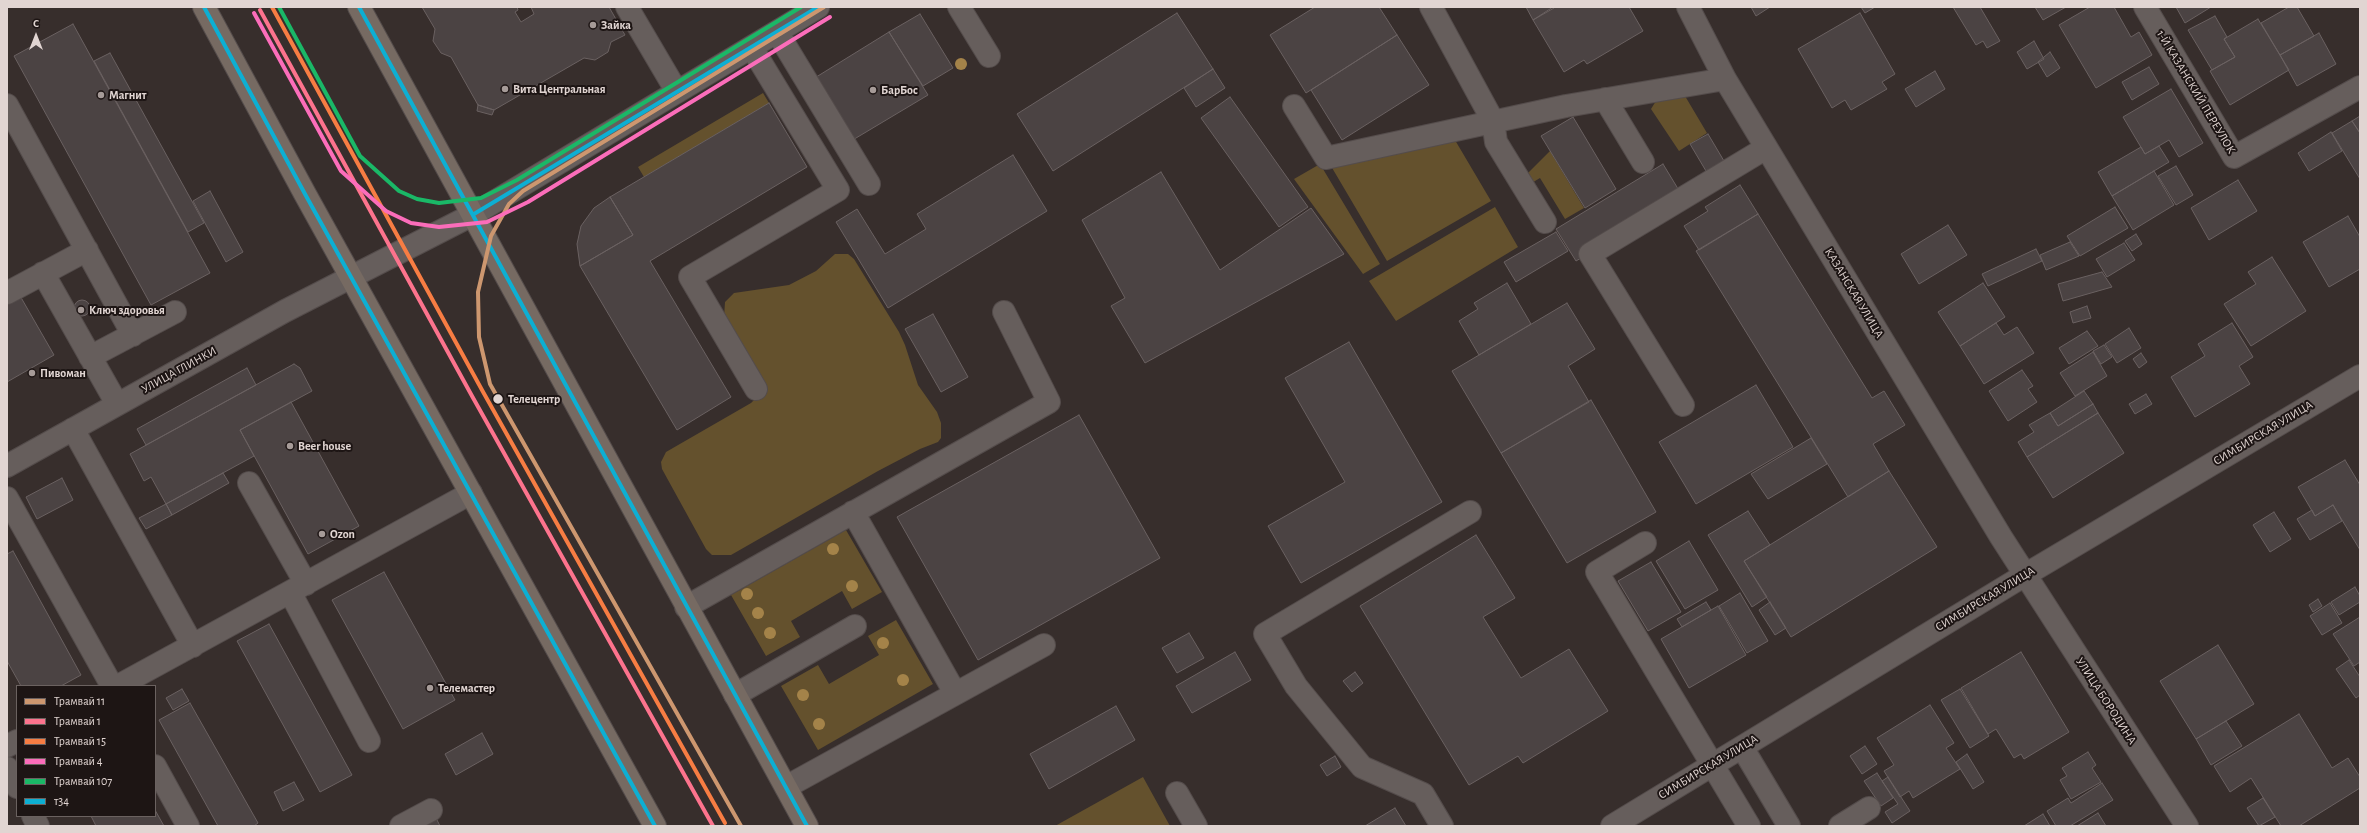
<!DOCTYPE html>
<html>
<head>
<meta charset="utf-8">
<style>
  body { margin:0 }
  #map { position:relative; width:2367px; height:833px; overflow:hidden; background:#372e2c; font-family:"Alegreya Sans",sans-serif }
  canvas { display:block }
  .frame { position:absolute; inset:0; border:8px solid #e1d5d2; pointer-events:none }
  .legend { position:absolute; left:16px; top:685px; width:140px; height:132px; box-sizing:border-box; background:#1d1514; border:1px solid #6b6260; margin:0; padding:5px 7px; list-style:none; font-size:12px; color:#e1d5d2 }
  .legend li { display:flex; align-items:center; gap:8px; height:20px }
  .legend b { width:20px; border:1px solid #6b6260 }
  .north { position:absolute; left:16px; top:16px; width:40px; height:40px; -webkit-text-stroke:3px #1d1514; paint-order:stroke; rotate:0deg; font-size:11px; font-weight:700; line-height:16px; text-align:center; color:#e1d5d2 }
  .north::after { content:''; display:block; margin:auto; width:14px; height:18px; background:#e1d5d2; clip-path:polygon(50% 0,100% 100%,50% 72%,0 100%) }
</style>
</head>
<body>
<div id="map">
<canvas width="2367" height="833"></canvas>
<div class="frame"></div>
<ul class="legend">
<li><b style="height:5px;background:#cd976f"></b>Трамвай 11</li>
<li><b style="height:5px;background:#fc738d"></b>Трамвай 1</li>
<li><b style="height:5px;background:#f77d43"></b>Трамвай 15</li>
<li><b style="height:5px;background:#fb6dba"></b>Трамвай 4</li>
<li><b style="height:5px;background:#1ab867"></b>Трамвай 107</li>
<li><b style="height:5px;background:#0dafd3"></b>т34</li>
</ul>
<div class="north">С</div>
</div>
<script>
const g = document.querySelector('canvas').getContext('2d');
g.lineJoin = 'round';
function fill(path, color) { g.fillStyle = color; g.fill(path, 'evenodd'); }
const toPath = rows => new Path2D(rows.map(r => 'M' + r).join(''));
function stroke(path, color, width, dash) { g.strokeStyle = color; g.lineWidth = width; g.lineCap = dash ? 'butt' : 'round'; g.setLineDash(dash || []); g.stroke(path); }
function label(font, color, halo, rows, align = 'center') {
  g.font = font + ' "Alegreya Sans",sans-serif'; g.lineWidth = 4; g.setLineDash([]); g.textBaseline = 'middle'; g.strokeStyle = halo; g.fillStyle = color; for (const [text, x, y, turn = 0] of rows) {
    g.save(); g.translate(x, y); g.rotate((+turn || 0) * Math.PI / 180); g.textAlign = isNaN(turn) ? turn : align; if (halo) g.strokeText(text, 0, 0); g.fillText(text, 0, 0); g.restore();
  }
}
fill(toPath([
  [763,93,769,103,644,177,638,167],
  [1659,96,1685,96,1707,133,1679,151,1651,109],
  [1452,135,1491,201,1387,261,1328,161],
  [1550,151,1584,208,1565,219,1540,178,1530,184,1525,176],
  [1320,164,1380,264,1363,274,1294,179],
  [1495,207,1518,247,1396,321,1369,281],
  [835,254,848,254,854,259,899,332,905,345,918,385,937,412,941,423,941,438,938,442,920,449,878,471,731,555,712,555,706,549,662,469,661,462,666,452,751,403,757,397,724,318,725,302,734,293,789,285,816,271],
  [846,530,882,592,852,609,842,591,791,621,800,637,766,656,731,595],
  [896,620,933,684,818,750,781,686,818,665,829,684,879,655,868,636],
  [1143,777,1170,826,1055,826]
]), '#64512d');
const building = toPath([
  [422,7,517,7,518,10,515,12,521,22,534,14,531,7,609,7,625,35,611,42,608,52,595,60,584,58,494,110,478,105,451,57,441,53,433,41,435,29,422,7],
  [1315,7,1379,7,1397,35,1306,93,1270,35,1315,7],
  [1526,7,1553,7,1554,8,1533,20,1526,7],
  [1629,7,1643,31,1587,64,1584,60,1564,72,1533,20,1553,7,1629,7],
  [1751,7,1770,7,1756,16,1751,7],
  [1861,7,1875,7,1865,13,1861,7],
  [1953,7,1980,7,2000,41,1987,48,1983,41,1976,45,1953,7],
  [2035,7,2066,7,2043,20,2035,7],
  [2090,7,2114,7,2131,37,2139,32,2152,55,2096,88,2059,25,2090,7],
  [2176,7,2211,7,2185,23,2176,7],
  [2289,7,2297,7,2314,36,2280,55,2261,23,2289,7],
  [1177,13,1213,69,1053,171,1017,114,1177,13],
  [1860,13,1895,74,1882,82,1887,89,1851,110,1845,100,1832,108,1798,49,1860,13],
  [920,14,953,68,923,86,889,32,920,14],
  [2215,16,2227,37,2224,39,2235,57,2212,70,2188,30,2215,16],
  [2258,19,2289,70,2230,105,2210,71,2235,57,2224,39,2258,19],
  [73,24,210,273,151,305,14,56,73,24],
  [889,32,928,95,851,141,813,79,889,32],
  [2319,33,2336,64,2297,86,2280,55,2319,33],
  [1397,35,1429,85,1342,140,1311,90,1397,35],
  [2034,41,2044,59,2027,69,2017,52,2034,41],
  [2050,52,2060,68,2047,77,2038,62,2050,52],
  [110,53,204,223,188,232,94,61,110,53],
  [2149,67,2159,84,2132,100,2122,82,2149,67],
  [1213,69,1225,88,1196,107,1184,88,1213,69],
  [1935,71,1945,89,1916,107,1905,89,1935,71],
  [2171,89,2203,143,2179,157,2169,140,2145,154,2123,117,2171,89],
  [1230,97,1308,207,1279,227,1201,118,1230,97],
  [769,103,807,167,650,261,731,397,677,430,580,266,633,235,610,197,769,103],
  [478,105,494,110,492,115,477,111,478,105],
  [2360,116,2360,133,2352,121,2360,116],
  [1573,117,1616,189,1585,208,1541,136,1573,117],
  [2352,121,2360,133,2360,179,2332,133,2352,121],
  [2331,132,2342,151,2309,171,2298,153,2331,132],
  [1708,134,1724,161,1706,171,1690,144,1708,134],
  [2159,146,2169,162,2112,196,2098,172,2141,147,2145,154,2159,146],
  [1013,155,1047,211,888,308,836,222,857,209,885,254,926,229,917,214,1013,155],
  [1663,164,1683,197,1576,261,1556,229,1663,164],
  [2176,166,2193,195,2176,205,2158,176,2176,166],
  [2154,171,2174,205,2133,230,2112,196,2154,171],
  [1161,172,1220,270,1311,208,1344,254,1145,363,1111,306,1125,298,1082,220,1161,172],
  [2238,180,2257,211,2209,240,2191,208,2238,180],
  [1740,185,1758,214,1699,250,1684,226,1708,211,1705,207,1740,185],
  [210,191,243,252,226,262,193,201,210,191],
  [610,197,633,235,580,266,577,244,581,226,594,208,610,197],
  [2115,207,2128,228,2080,256,2067,236,2115,207],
  [1758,214,1872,398,1884,391,1905,425,1873,444,1889,471,1848,497,1696,251,1758,214],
  [2348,216,2360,237,2360,269,2329,287,2303,242,2348,216],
  [1948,225,1967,255,1919,284,1901,254,1948,225],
  [1556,232,1568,251,1516,282,1504,262,1556,232],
  [2136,234,2142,244,2132,251,2125,241,2136,234],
  [2070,242,2079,256,2046,270,2040,255,2070,242],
  [2124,243,2135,260,2107,277,2096,259,2124,243],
  [2036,249,2042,261,1988,286,1982,274,2036,249],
  [2272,257,2306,311,2251,346,2224,304,2256,284,2248,272,2272,257],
  [2102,272,2112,287,2063,301,2058,284,2102,272],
  [1507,283,1531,324,1479,355,1459,321,1478,309,1474,303,1507,283],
  [1983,283,2005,317,1960,346,1938,312,1983,283],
  [19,294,54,355,7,382,7,301,19,294],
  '74 308a8 8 0 1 1 16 0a8 8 0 1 1-16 0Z',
  [1567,303,1595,349,1568,366,1589,402,1501,453,1452,371,1567,303],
  [2087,306,2091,318,2073,323,2070,312,2087,306],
  [933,314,968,377,941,392,905,329,933,314],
  [1996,323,2004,335,2017,327,2034,353,1984,384,1960,346,1996,323],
  [2232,323,2253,357,2239,366,2250,384,2195,417,2171,377,2205,356,2198,344,2232,323],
  [2129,328,2141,348,2117,363,2105,344,2129,328],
  [2087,331,2098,346,2069,364,2059,348,2087,331],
  [1349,342,1442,502,1301,583,1268,526,1345,482,1285,378,1349,342],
  [2104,345,2112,357,2101,364,2093,351,2104,345],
  [2093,352,2107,376,2075,396,2060,373,2093,352],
  [2141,353,2147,362,2139,368,2133,359,2141,353],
  [294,364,300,368,312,391,240,430,254,456,166,504,151,477,144,481,130,454,294,364],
  [247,368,256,385,146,445,137,429,247,368],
  [2022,370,2033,386,2028,389,2037,402,2008,421,1989,391,2022,370],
  [1756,385,1793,447,1696,504,1659,442,1756,385],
  [2084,391,2093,404,2058,426,2050,413,2084,391],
  [2146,394,2152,404,2135,414,2129,404,2146,394],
  [1591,400,1656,512,1567,563,1501,453,1591,400],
  [291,402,359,526,308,554,240,430,291,402],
  [2093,404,2098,413,2027,457,2018,442,2034,432,2029,425,2050,413,2058,426,2093,404],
  [2098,413,2124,453,2053,498,2027,457,2098,413],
  [1079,415,1160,558,978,660,897,517,1079,415],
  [1811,438,1827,464,1768,499,1751,474,1811,438],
  [2345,460,2360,485,2360,550,2333,505,2315,516,2298,487,2345,460],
  [1889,471,1937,547,1791,637,1744,561,1889,471],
  [223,473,229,483,172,515,166,504,223,473],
  [62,478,73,500,37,519,26,497,62,478],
  [166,504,172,515,146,529,139,518,166,504],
  [2333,505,2342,521,2310,540,2297,519,2312,510,2315,516,2333,505],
  [1748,511,1770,545,1744,561,1767,597,1752,607,1708,535,1748,511],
  [2274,512,2291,539,2270,552,2253,525,2274,512],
  [1476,535,1515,598,1483,617,1521,678,1569,649,1608,711,1523,763,1518,756,1469,785,1360,606,1476,535],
  [1689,541,1718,590,1685,609,1656,561,1689,541],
  [13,551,81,675,61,686,21,686,7,661,7,554,13,551],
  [1651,562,1681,612,1648,631,1618,581,1651,562],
  [384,572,455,700,403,729,332,600,384,572],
  [2355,587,2360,596,2360,602,2339,615,2331,602,2355,587],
  [1740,593,1768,641,1747,653,1719,606,1740,593],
  [2318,599,2322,606,2313,612,2309,605,2318,599],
  [1706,602,1711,610,1682,627,1677,619,1706,602],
  [1770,602,1786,628,1775,635,1759,610,1770,602],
  [2330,603,2342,623,2322,635,2310,616,2330,603],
  [1718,606,1746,655,1689,688,1661,639,1718,606],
  [2360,617,2360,662,2354,666,2333,634,2360,617],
  [269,624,352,775,320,792,237,641,269,624],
  [1189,633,1204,658,1177,673,1162,648,1189,633],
  [2218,645,2254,704,2196,739,2160,681,2218,645],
  [1235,652,1251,680,1192,713,1176,686,1235,652],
  [2021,652,2069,732,2024,759,2021,754,2014,758,1996,729,1988,734,1961,688,2021,652],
  [2349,660,2360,677,2360,695,2356,698,2336,669,2349,660],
  [1355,672,1363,683,1352,692,1343,681,1355,672],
  [182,689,189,701,173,710,166,698,182,689],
  [1960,689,1989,736,1970,748,1941,700,1960,689],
  [190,703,258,823,254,826,218,826,159,720,190,703],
  [1930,705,1954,743,1946,748,1960,769,1913,798,1909,791,1900,797,1884,771,1894,765,1877,738,1930,705],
  [1116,706,1135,740,1049,789,1030,754,1116,706],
  [2299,714,2332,768,2348,758,2360,777,2360,788,2299,826,2281,826,2251,778,2230,792,2214,766,2299,714],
  [2226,721,2242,746,2211,765,2196,739,2226,721],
  [482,733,493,754,456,775,445,754,482,733],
  [1865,746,1877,764,1862,774,1850,756,1865,746],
  [2088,752,2096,765,2092,768,2101,782,2071,799,2060,780,2067,776,2062,768,2088,752],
  [1967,754,1984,782,1973,789,1956,762,1967,754],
  [1335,756,1341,767,1327,776,1320,765,1335,756],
  [1877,773,1893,798,1881,806,1864,781,1877,773],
  [1888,777,1910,811,1892,823,1885,812,1898,804,1882,781,1888,777],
  [294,782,304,800,283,811,274,792,294,782],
  [2102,783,2113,800,2070,826,2056,826,2047,811,2068,798,2071,803,2102,783],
  [2263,798,2275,817,2259,826,2247,808,2263,798],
  [1395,808,1406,826,1365,826,1395,808],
  [155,810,164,826,96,826,91,816,155,816,155,810],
  [2098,813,2106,826,2077,826,2098,813],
  [2043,814,2050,826,2024,826,2043,814],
  [436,818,440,826,422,826,436,818]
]);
fill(building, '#4b4343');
stroke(building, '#6a6161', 1);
const minor = toPath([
  [627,7,677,92],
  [959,7,989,56],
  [1431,7,1493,121,1496,142,1545,222],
  [1688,7,1725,79,2001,537,2187,826],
  [2145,7,2234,157,2360,87],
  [777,32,869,184],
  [752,48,838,190,690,277,756,389],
  [1605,99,1643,162],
  [7,105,133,335],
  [1294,106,1326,158,1566,106,1725,79],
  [43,273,117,404],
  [7,293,87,250],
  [90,357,175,312],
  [1683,405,1590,254,1766,148],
  [73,429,193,646],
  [7,466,285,311,474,214,818,7],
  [249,483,306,584],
  [7,498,112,686],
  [853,512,955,693],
  [1645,543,1597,572,1749,826],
  [290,592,369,741],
  [686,607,1049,402,1004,312],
  [118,686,471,493],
  [735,695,855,626],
  [7,746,17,741],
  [1742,747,1789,826],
  [155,766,188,826],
  [7,768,17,787],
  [786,787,1044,645],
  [1177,793,1196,826],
  [33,816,38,826],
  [401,826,431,810],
  [1442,826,1423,794,1362,767,1296,686,1265,634,1470,512],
  [1612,826,2025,575,2360,376],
  [1840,826,1869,808]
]);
const major = toPath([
  [204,7,305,194,655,826],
  [359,7,807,826]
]);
stroke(minor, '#544c4b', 24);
stroke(major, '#544c4b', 24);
stroke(minor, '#665e5c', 22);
stroke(major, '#766a62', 22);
stroke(toPath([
  [204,7,305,194,655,826],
  [359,7,807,826],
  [474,214,818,7]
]), '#0dafd3', 4);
stroke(toPath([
  [741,826,490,384,479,337,478,292,491,236,509,204,523,191,824,7]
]), '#cd976f', 4);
stroke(toPath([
  [260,10,472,396,713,826]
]), '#fc738d', 4);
stroke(toPath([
  [272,7,482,390,725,823]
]), '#f77d43', 4);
stroke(toPath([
  [254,13,341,171,386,211,411,223,439,227,487,222,528,202,830,17]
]), '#fb6dba', 4);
stroke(toPath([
  [279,7,360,156,399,191,417,199,439,203,481,198,517,180,801,7]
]), '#1ab867', 4);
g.fillStyle = '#a48349';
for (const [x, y] of [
  [961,64],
  [833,549],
  [852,586],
  [747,594],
  [758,613],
  [770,633],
  [883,643],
  [903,680],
  [803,695],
  [819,724]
]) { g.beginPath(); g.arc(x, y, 6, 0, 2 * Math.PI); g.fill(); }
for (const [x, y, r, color] of [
  [593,25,4,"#a69b98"],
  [505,89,4,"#a69b98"],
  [873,90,4,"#a69b98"],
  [101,95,4,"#a69b98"],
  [81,310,4,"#a69b98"],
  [32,373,4,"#a69b98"],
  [498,399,5.5,"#e1d5d2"],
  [290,446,4,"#a69b98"],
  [322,534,4,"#a69b98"],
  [430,688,4,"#a69b98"]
]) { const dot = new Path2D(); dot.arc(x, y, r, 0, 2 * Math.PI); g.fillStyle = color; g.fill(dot); stroke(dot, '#1d1514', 1.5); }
label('bold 12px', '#e1d5d2', '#1d1514', [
  ["Зайка",601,25],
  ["Вита Центральная",513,89],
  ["БарБос",881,90],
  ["Магнит",109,95],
  ["Ключ здоровья",89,310],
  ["Пивоман",40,373],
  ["Beer house",298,446],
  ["Ozon",330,534],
  ["Телемастер",438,688]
], 'left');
label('12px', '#e1d5d2', '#1d1514', [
  ["1-Й КАЗАНСКИЙ ПЕРЕУЛОК",2196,92,59],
  ["КАЗАНСКАЯ УЛИЦА",1854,293,59],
  ["УЛИЦА ГЛИНКИ",179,370,-29],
  ["СИМБИРСКАЯ УЛИЦА",2263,433,-31],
  ["СИМБИРСКАЯ УЛИЦА",1985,599,-31],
  ["УЛИЦА БОРОДИНА",2106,701,57],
  ["СИМБИРСКАЯ УЛИЦА",1708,767,-31]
]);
label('bold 12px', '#e1d5d2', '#1d1514', [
  ["Телецентр",508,399]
], 'left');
</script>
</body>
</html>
